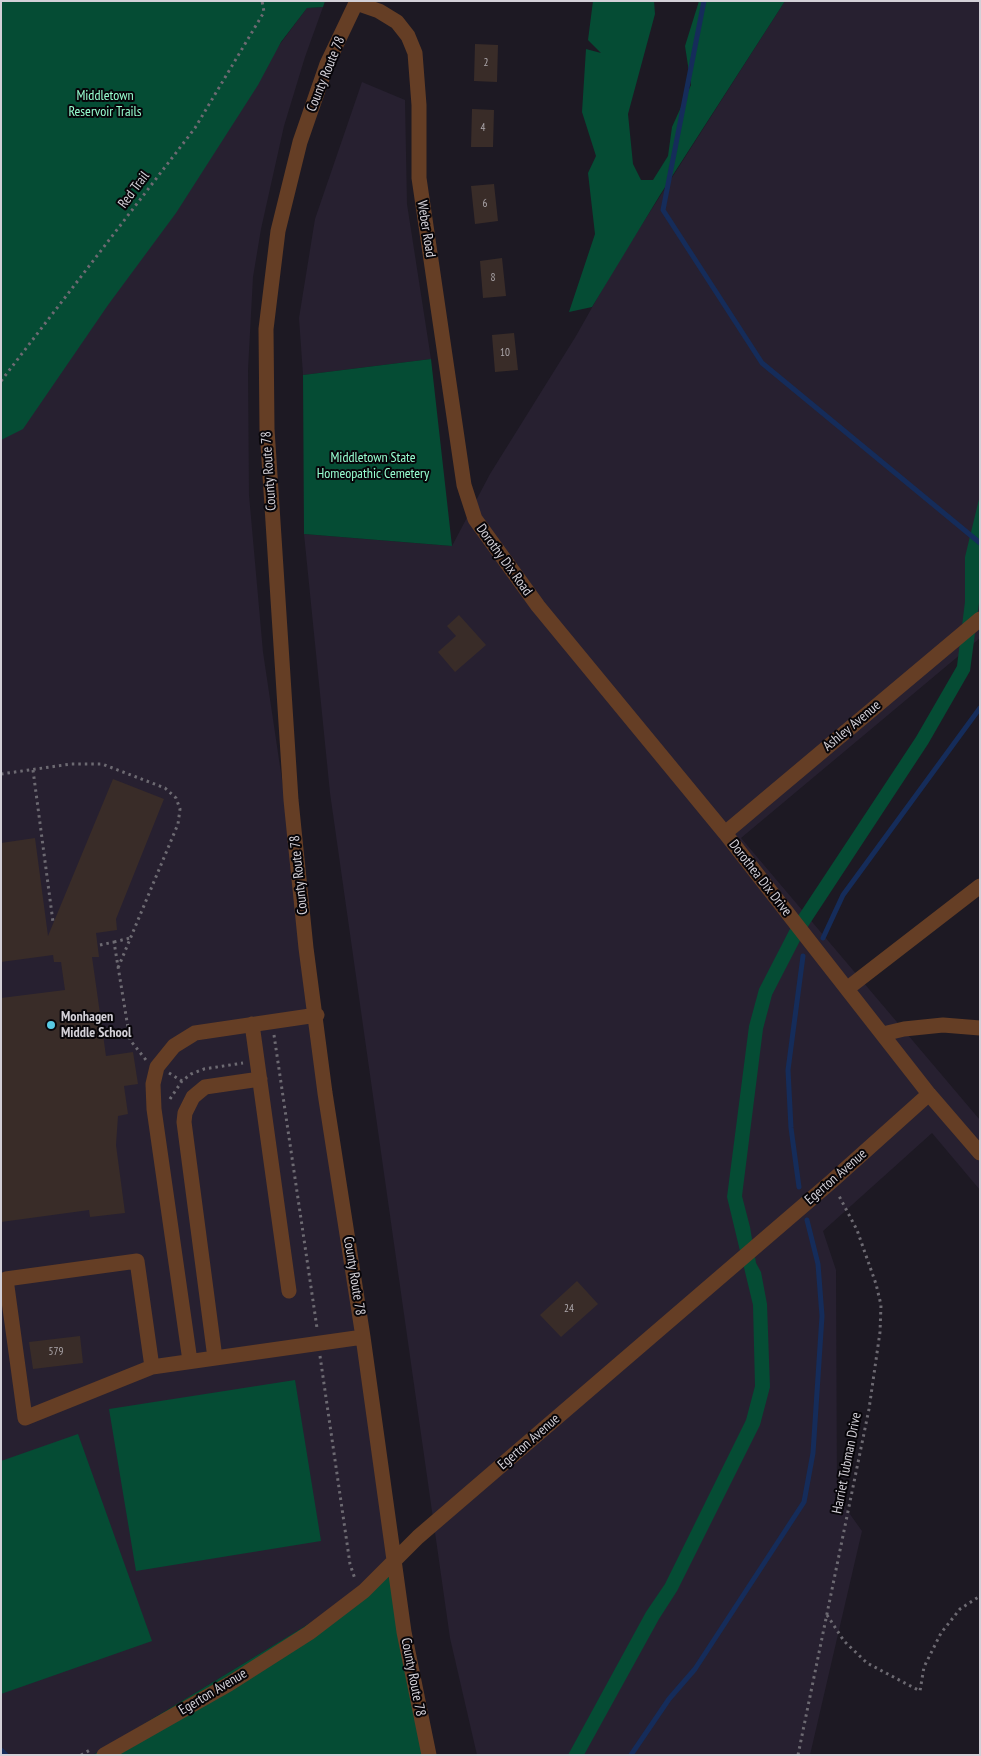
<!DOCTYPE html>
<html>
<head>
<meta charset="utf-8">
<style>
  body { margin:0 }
  #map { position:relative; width:981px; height:1756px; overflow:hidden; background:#1d1923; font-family:"PT Sans Narrow",sans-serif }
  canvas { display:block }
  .frame { position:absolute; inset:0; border:2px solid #d3d0d7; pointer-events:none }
</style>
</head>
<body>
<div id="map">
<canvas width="981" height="1756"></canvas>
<div class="frame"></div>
</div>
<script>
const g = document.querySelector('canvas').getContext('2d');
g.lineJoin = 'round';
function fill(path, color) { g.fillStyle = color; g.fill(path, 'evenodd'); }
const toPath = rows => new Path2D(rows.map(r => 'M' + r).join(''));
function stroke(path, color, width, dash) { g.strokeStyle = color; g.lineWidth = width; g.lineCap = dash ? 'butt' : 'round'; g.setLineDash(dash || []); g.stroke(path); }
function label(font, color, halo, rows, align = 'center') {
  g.font = font + ' "PT Sans Narrow",sans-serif'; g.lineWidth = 4; g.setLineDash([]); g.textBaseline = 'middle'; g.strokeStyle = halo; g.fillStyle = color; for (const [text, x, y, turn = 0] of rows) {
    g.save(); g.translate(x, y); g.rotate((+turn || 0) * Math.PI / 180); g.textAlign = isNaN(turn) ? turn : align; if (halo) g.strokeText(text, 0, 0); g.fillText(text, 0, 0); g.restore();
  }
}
fill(toPath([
  [785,1,980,1,980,638,741,838,980,1120,980,1190,932,1133,823,1231,836,1270,837,1496,862,1531,810,1755,477,1755,450,1638,330,793,304,534,452,546,490,474,576,336,616,265],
  [323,7,305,57,284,126,261,229,253,277,248,370,249,495,263,652,317,1015,392,1560,325,1614,93,1755,1,1755,1,417,307,8],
  [362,82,405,100,407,204,431,359,303,375,299,318,315,219]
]), '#272030');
fill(toPath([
  [1,1,325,1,323,7,307,8,281,42,258,85,176,213,108,305,23,429,1,440],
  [593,1,654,1,655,14,628,114,633,164,641,180,653,180,668,156,672,127,691,85,685,46,699,1,785,1,660,195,592,307,569,312,595,234,588,173,596,156,582,112,586,49,601,53,588,40],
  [431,359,452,546,304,534,303,375],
  [980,495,979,603,970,671,928,744,805,931,772,995,763,1029,742,1196,750,1227,756,1263,761,1272,767,1304,770,1387,760,1425,677,1591,659,1619,584,1755,568,1755,646,1612,665,1584,746,1420,755,1386,753,1305,727,1197,749,1026,759,989,792,925,916,737,957,666,965,602,965,557],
  [295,1380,321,1541,136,1571,109,1409],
  [78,1434,152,1641,1,1694,1,1461],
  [392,1560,428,1755,93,1755,325,1614]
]), '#054c34');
stroke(toPath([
  [704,1,663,210,762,363,980,543],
  [823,938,843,895,980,708],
  [799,1187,791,1128,788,1070,803,956],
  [1,1750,6,1755],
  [631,1755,669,1699,695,1669,804,1502,813,1453,822,1316,818,1264,807,1220]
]), '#152c5a', 5);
fill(toPath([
  [475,44,498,45,497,82,474,81],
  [472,109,494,110,493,147,471,147],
  [494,184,498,221,475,224,471,186],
  [502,258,506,296,483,298,480,261],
  [514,333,518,370,495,372,492,335],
  [459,615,486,645,455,672,438,652,456,636,447,626],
  [113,779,164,799,116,919,117,930,96,933,99,957,92,957,106,1056,133,1052,138,1084,124,1086,128,1114,118,1116,116,1145,125,1213,90,1217,89,1210,1,1222,1,998,65,990,61,962,54,962,53,955,1,962,1,843,35,838,48,936],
  [577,1281,598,1304,561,1337,540,1315],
  [80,1336,83,1363,33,1369,29,1342]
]), '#392c28');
stroke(toPath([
  [1,381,195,128,264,12,262,1],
  [33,770,53,922],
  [1,774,71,764,102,764,165,788,176,798,180,809,178,824,118,968],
  [114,942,130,938],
  [100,945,114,942,130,1040,146,1060],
  [274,1035,317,1328],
  [169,1073,182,1081],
  [170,1099,182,1081,191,1074,204,1069,243,1063],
  [320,1356,350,1564,355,1579],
  [827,1615,844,1641,867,1663,920,1691,924,1667,941,1633,960,1609,980,1596],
  [81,1755,90,1750],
  [798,1755,869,1409,880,1332,881,1305,876,1284,857,1230,838,1194]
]), '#6d6a72', 3, [2.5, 4]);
stroke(toPath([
  [357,1,327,64,300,142,278,231,266,329,267,429,291,800,306,948,325,1093,363,1337,404,1632,429,1755],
  [356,3,379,11,397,22,408,36,415,53,419,105,419,178,464,485,475,519,538,606,725,833,929,1094,980,1153],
  [725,833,980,619],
  [848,988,980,886],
  [252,1024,289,1291],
  [883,1034,904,1029,943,1025,980,1028],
  [215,1358,184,1122,185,1113,193,1097,205,1087,260,1079],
  [190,1361,154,1109,153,1084,157,1067,174,1046,195,1033,317,1015],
  [152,1367,137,1261,6,1279,25,1418,152,1367,363,1337],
  [104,1755,229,1684,309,1633,364,1591,418,1537,832,1181,929,1094]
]), '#653e25', 15);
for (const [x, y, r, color] of [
  [51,1025,5,"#58c9e3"]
]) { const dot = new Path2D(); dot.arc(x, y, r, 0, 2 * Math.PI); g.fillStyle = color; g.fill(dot); stroke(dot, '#070509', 2); }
label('11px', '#aca7ab', null, [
  ["2",486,63],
  ["4",483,128],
  ["6",485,204],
  ["8",493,278],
  ["10",505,353],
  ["24",569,1309],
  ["579",56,1352]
]);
label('14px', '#d3d0d7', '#070509', [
  ["County Route 78",326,74,-68],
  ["Red Trail",134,190,-53],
  ["Weber Road",426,229,81],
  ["County Route 78",269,471,-94],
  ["Dorothy Dix Road",504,560,54],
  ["Ashley Avenue",852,726,-40],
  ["County Route 78",299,875,-96],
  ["Dorothea Dix Drive",760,878,52],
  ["Egerton Avenue",836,1177,-41],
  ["County Route 78",354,1276,81],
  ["Egerton Avenue",529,1442,-41],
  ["Harriet Tubman Drive",847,1463,-79],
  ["County Route 78",413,1677,79],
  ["Egerton Avenue",213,1692,-31]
]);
label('14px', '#96fdcf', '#070509', [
  ["Middletown",105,96],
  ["Reservoir Trails",105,112],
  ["Middletown State",373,458],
  ["Homeopathic Cemetery",373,474]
]);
label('bold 14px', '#d3d0d7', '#070509', [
  ["Monhagen",61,1017],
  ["Middle School",61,1033]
], 'left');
</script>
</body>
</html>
